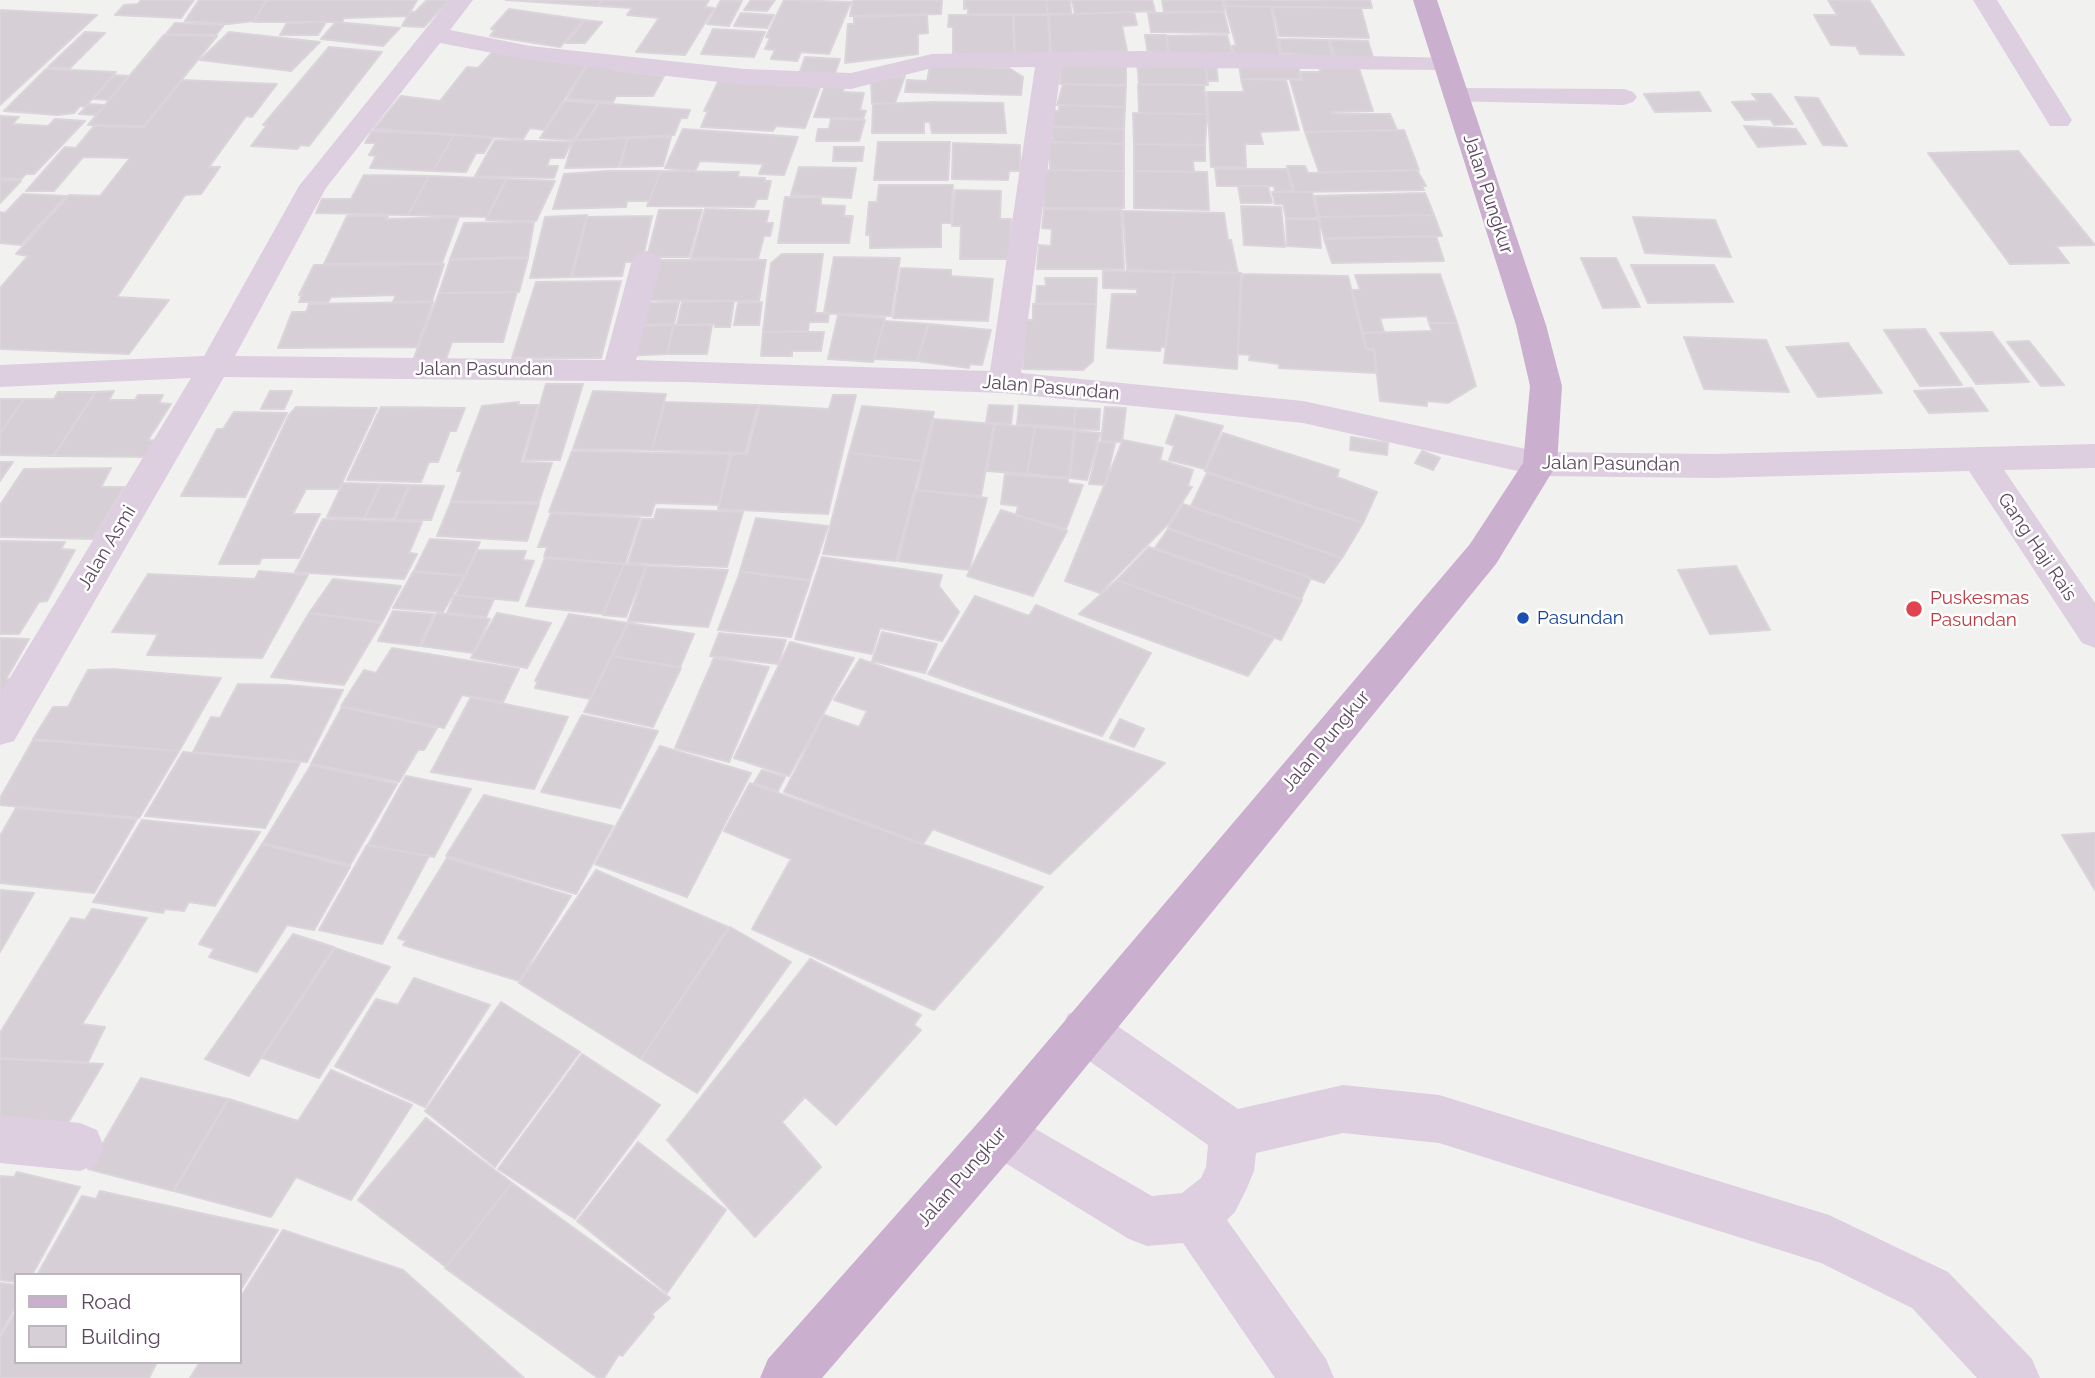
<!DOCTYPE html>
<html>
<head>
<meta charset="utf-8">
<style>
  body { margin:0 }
  #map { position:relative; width:2095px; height:1378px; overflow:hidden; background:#f1f2f0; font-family:Raleway,sans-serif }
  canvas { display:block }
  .legend { position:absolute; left:14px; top:1273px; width:228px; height:91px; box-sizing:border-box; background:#fff; border:2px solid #bdb5bf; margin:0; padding:9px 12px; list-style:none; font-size:21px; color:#5b475e }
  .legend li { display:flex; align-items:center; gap:14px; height:35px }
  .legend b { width:35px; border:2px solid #bdb5bf }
</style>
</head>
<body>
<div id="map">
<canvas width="2095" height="1378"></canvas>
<ul class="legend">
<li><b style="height:9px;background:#cbafcf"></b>Road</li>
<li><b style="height:19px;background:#d7cfd6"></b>Building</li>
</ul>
</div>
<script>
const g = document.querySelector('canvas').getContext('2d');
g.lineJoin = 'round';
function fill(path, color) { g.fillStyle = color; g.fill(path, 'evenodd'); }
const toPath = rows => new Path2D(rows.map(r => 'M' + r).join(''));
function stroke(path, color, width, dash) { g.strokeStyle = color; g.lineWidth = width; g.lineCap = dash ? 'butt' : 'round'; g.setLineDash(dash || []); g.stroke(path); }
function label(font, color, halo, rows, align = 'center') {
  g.font = font + ' Raleway,sans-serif'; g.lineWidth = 5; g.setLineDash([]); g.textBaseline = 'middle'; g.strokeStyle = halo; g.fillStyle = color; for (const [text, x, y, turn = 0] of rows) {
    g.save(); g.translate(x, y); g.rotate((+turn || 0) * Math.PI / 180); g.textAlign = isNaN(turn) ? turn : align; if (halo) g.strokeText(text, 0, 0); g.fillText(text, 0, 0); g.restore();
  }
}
const building = toPath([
  [141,0,194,0,181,18,115,15,124,5,138,4,141,0],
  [199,0,266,0,254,21,228,24,185,21,199,0],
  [267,0,417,0,408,16,344,18,342,22,253,22,267,0],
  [427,0,449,0,424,27,402,26,410,12,415,12,427,0],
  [506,0,602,0,598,6,506,0],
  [602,0,709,0,705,7,714,8,685,55,636,52,659,18,627,15,632,8,598,6,602,0],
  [721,0,742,1,729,26,707,24,721,0],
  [751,0,775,0,767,11,744,10,751,0],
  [784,0,851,2,829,54,801,52,797,61,771,59,775,50,765,49,770,38,766,37,784,0],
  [853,0,942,0,941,14,850,16,853,0],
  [964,0,1046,0,1048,14,968,14,968,8,964,9,964,0],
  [1046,0,1070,0,1071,13,1048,14,1046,0],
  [1072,0,1152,0,1155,11,1075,14,1072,0],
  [1162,0,1222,0,1224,11,1164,12,1162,0],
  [1224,0,1370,0,1372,8,1225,6,1224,0],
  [1828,0,1870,1,1904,55,1860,54,1856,46,1831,45,1814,15,1837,15,1828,0],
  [1225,6,1271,7,1280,55,1234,55,1232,46,1236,45,1225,6],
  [1273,7,1361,8,1369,38,1279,36,1273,7],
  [509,9,584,20,560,47,490,36,495,30,491,29,509,9],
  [0,10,97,15,0,105,0,10],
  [1134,12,1137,25,1122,26,1127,51,1051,55,1049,15,1134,12],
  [1224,12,1229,33,1151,32,1148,13,1224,12],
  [741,13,774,15,767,28,734,26,741,13],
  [927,15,928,33,918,34,918,54,845,63,848,24,854,24,854,17,927,15],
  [949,15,1013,15,1014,54,953,54,953,27,948,27,949,15],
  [1014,15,1048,15,1050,55,1015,55,1014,15],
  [585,20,602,22,585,43,566,43,585,20],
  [326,22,318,35,280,35,287,23,326,22],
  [336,22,400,28,383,46,321,39,336,22],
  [175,23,224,25,216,35,166,34,175,23],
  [713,29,765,32,754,57,701,54,713,29],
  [85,32,105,33,70,68,48,67,85,32],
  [229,32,320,42,291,71,200,60,229,32],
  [164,35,217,36,144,126,88,125,164,35],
  [1145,35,1166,35,1169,55,1148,55,1145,35],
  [1227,35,1232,53,1169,55,1166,36,1227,35],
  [1279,39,1328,40,1333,57,1281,53,1279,39],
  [1330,40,1368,41,1373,57,1335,57,1330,40],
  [329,47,382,52,309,146,301,145,297,149,251,146,267,125,263,125,329,47],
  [497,47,588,63,544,130,530,128,523,139,374,129,401,96,440,101,467,67,478,68,497,47],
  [805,57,840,59,834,76,799,74,805,57],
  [1061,60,1126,61,1126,85,1060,84,1061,60],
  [1137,62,1205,62,1208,85,1139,84,1137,62],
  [1239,63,1298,65,1301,79,1241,79,1239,63],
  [588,64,617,66,614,70,664,76,653,96,616,96,613,102,567,99,588,64],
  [1205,64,1216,64,1218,81,1207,81,1205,64],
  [1319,65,1358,65,1373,111,1331,112,1332,114,1390,114,1397,130,1305,132,1290,80,1302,80,1300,72,1320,72,1319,65],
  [930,66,1009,68,1023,77,1021,95,905,92,907,80,927,81,930,66],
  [46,69,116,72,85,107,80,106,74,113,58,115,4,111,46,69],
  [114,75,129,76,109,100,93,99,114,75],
  [905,76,895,103,872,104,871,81,905,76],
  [1241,79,1286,80,1299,130,1260,132,1263,144,1245,144,1246,167,1211,167,1207,92,1244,92,1241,79],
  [182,80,277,84,252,117,246,116,209,167,220,167,201,194,185,195,117,297,169,300,129,354,0,349,0,288,28,256,16,254,69,195,100,196,130,158,83,157,54,191,26,191,65,147,76,148,94,126,144,127,182,80],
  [719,80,821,84,805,128,776,126,773,131,701,127,708,111,704,111,719,80],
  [826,83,845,84,843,92,864,93,860,110,866,111,863,119,814,117,826,83],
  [1063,84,1126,86,1125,107,1057,105,1063,84],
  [1138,84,1204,85,1207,114,1139,113,1138,84],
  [1699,92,1711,111,1655,112,1644,94,1699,92],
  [1752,94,1771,94,1793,124,1774,125,1770,119,1745,120,1732,102,1758,101,1752,94],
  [1795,97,1818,98,1847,146,1823,145,1795,97],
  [565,101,598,103,573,140,540,138,565,101],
  [937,102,1003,103,1006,133,932,133,930,122,924,122,924,133,872,133,873,104,937,102],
  [599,103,690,110,687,118,681,118,674,135,575,140,599,103],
  [89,104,105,105,96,115,79,114,89,104],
  [1059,105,1125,107,1124,129,1044,126,1045,111,1059,111,1059,105],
  [1133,113,1207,114,1205,145,1134,144,1133,113],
  [0,116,19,117,12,124,48,126,55,119,85,121,34,174,26,174,21,179,0,178,0,116],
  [831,119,865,120,859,141,816,141,818,129,829,129,831,119],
  [1744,126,1796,129,1806,144,1758,147,1744,126],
  [1052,127,1124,129,1124,144,1052,142,1052,127],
  [683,129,798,137,784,175,759,174,763,164,700,161,695,171,665,168,683,129],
  [1404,130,1419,170,1319,172,1305,132,1404,130],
  [372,131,454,135,433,171,370,168,376,156,369,155,376,143,365,143,372,131],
  [454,135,493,138,484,153,476,153,466,172,433,171,454,135],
  [671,137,663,166,620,167,628,138,671,137],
  [628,138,618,167,565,168,573,141,628,138],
  [495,140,571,142,564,158,550,158,547,166,558,166,554,178,475,176,495,140],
  [878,142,950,142,948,180,874,180,878,142],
  [1044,142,1124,144,1124,171,1050,170,1050,159,1044,159,1044,142],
  [953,143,1020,145,1020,171,1009,171,1008,180,952,179,953,143],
  [1134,144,1205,145,1205,161,1193,161,1194,172,1134,171,1134,144],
  [834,147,864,147,862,161,833,161,834,147],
  [2018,151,2095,245,2056,246,2069,263,2010,264,1928,153,2018,151],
  [1287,166,1305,166,1308,173,1417,170,1426,186,1422,186,1424,190,1294,192,1287,166],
  [799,167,856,168,851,198,791,195,799,167],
  [1215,169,1287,169,1293,191,1275,192,1274,186,1217,186,1215,169],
  [1043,170,1124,171,1124,208,1044,208,1043,170],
  [608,171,661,171,649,201,627,201,626,207,553,209,564,174,608,171],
  [661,171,739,172,738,177,765,178,765,181,771,181,767,199,757,199,754,207,647,206,661,171],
  [1134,171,1207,172,1209,210,1134,208,1134,171],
  [364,175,429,176,408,215,316,213,322,199,351,199,364,175],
  [429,176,506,179,487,217,408,215,429,176],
  [507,179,555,181,536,221,486,220,507,179],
  [0,180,21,181,0,203,0,180],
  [879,185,953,185,951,223,941,223,941,247,870,248,870,235,866,235,869,202,877,202,879,185],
  [1238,186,1268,186,1272,203,1241,203,1238,186],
  [955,190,1001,191,1000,219,1011,219,1010,259,960,259,961,226,952,226,955,190],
  [1272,192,1312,192,1318,218,1286,218,1283,204,1275,204,1272,192],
  [1425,193,1434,215,1319,217,1315,196,1425,193],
  [23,194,66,196,21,245,0,243,0,212,5,213,23,194],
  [785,197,821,197,821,205,845,206,844,216,853,216,849,243,778,243,785,197],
  [1241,206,1281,207,1285,247,1244,245,1241,206],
  [705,209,769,211,766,223,773,223,770,236,764,236,758,259,691,258,705,209],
  [1044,209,1121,210,1124,269,1037,269,1039,245,1051,246,1052,229,1042,228,1044,209],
  [659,210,702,210,689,257,647,257,659,210],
  [1123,211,1224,213,1228,240,1231,240,1238,273,1127,270,1123,211],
  [587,215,571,277,530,278,545,217,587,215],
  [1434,215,1442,236,1324,238,1319,217,1434,215],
  [347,216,388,216,386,219,459,217,442,263,324,264,347,216],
  [652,216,642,262,625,262,622,276,572,277,587,217,652,216],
  [1633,217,1715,220,1731,257,1645,253,1633,217],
  [1286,219,1319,220,1321,248,1287,246,1286,219],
  [534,222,528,257,450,259,464,223,534,222],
  [1436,236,1444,261,1332,263,1324,239,1436,236],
  [782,254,823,254,815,313,829,313,828,322,809,322,808,331,763,332,771,263,782,254],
  [834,257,900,258,891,316,824,313,834,257],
  [528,258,519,292,439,293,450,260,528,258],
  [1581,258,1616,258,1640,307,1603,308,1581,258],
  [653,260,766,260,759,301,643,300,653,260],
  [444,264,432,301,393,302,396,295,331,297,328,302,299,302,302,294,299,295,314,265,444,264],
  [1631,265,1714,265,1733,302,1648,303,1631,265],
  [901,268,951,270,951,276,993,279,988,321,893,318,901,268],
  [1103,271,1174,272,1165,347,1161,347,1160,351,1107,348,1112,294,1137,294,1137,289,1103,288,1103,271],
  [1174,272,1241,273,1237,369,1164,363,1174,272],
  [1242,274,1348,276,1366,349,1374,350,1376,373,1279,368,1279,364,1249,360,1250,355,1238,354,1242,274],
  [1440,274,1457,323,1429,323,1427,316,1380,318,1384,332,1363,333,1352,290,1360,290,1355,275,1440,274],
  [1045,278,1097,278,1096,304,1036,303,1037,286,1046,286,1045,278],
  [621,281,601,358,512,358,536,282,621,281],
  [517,292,503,342,452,342,446,359,413,360,439,293,517,292],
  [734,301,730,327,715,327,715,324,677,325,682,302,734,301],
  [433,302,417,347,278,348,292,312,306,312,309,304,433,302],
  [679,302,674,324,634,325,638,303,679,302],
  [762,302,759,325,734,325,738,303,762,302],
  [1033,304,1096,304,1093,361,1083,370,1023,369,1024,320,1033,320,1033,304],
  [838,315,885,318,873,362,828,359,838,315],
  [884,321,928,324,917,361,874,359,884,321],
  [1429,323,1457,323,1476,386,1448,403,1427,401,1427,406,1380,401,1374,349,1366,349,1363,333,1432,331,1429,323],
  [929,324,991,330,982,365,970,364,969,368,917,361,929,324],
  [673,325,667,354,625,356,633,326,673,325],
  [674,325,712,325,707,354,667,354,674,325],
  [1925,329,1962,385,1920,386,1884,330,1925,329],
  [763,332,824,332,821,351,792,351,792,356,761,356,763,332],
  [1992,332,2029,382,1976,384,1940,333,1992,332],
  [1684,337,1766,340,1789,392,1704,389,1684,337],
  [2029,341,2064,385,2041,386,2007,342,2029,341],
  [1848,343,1882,393,1818,397,1786,347,1848,343],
  [546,384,583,384,560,460,524,460,546,384],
  [1972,388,1988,411,1929,413,1914,391,1972,388],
  [114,391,109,400,135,400,138,395,163,395,159,403,171,404,148,440,163,441,154,457,54,456,96,392,114,391],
  [270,391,292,391,284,409,261,409,270,391],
  [593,391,666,394,652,450,573,449,593,391],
  [58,392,95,392,53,456,0,455,0,434,24,399,54,399,58,392],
  [833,395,856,395,828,514,718,509,732,454,747,454,760,405,829,409,833,395],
  [0,399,24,399,0,433,0,399],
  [519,402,518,405,538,405,521,462,552,463,539,502,451,501,462,471,457,471,482,406,519,402],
  [665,402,758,405,745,453,652,450,665,402],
  [989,405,1013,406,1011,424,986,422,989,405],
  [1019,405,1075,408,1074,428,1017,424,1019,405],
  [862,406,934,412,922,461,849,453,862,406],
  [296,407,377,408,339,489,306,489,293,514,320,514,299,558,262,558,259,564,219,564,289,415,296,407],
  [381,407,465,408,456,431,450,431,438,462,429,462,421,482,347,480,381,407],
  [1105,407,1126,408,1122,442,1101,441,1105,407],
  [1075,408,1100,409,1099,430,1074,429,1075,408],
  [234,412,287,413,245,497,181,496,217,429,223,429,234,412],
  [1176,415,1223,426,1205,469,1169,460,1174,446,1166,443,1176,415],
  [934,419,994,424,981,496,917,490,934,419],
  [995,424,1035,427,1027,474,987,471,995,424],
  [1035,427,1074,430,1069,478,1027,474,1035,427],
  [1075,431,1100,433,1087,480,1070,478,1075,431],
  [1223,433,1339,470,1337,477,1377,492,1363,523,1205,471,1223,433],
  [1351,437,1388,443,1387,455,1350,450,1351,437],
  [1123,440,1163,448,1160,460,1193,470,1188,486,1192,487,1169,523,1100,593,1065,581,1123,440],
  [1099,442,1115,443,1105,485,1089,484,1099,442],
  [572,451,730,454,719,505,655,503,651,516,549,512,572,451],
  [1422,451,1440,458,1433,470,1415,463,1422,451],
  [849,453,922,461,896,561,823,554,849,453],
  [0,462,13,462,0,481,0,462],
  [111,468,101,487,124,487,93,539,0,537,0,505,24,469,111,468],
  [1207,473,1363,523,1342,558,1191,506,1207,473],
  [1005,474,1068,479,1068,483,1083,485,1066,529,1016,515,1018,506,1001,504,1005,474],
  [343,483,380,484,364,518,327,517,343,483],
  [381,484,409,485,393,519,365,518,381,484],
  [410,485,444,486,431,520,395,520,410,485],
  [916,490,987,498,969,570,898,561,916,490],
  [451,502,539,504,527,541,437,536,451,502],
  [1183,504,1342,558,1324,583,1168,528,1183,504],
  [657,509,743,512,727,567,628,563,642,519,654,519,657,509],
  [1001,510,1067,531,1033,596,967,576,1001,510],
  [551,513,640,518,625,564,544,557,547,547,538,547,551,513],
  [756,518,828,526,810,580,740,571,756,518],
  [323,519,422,522,409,553,417,554,404,579,295,572,323,519],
  [1168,529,1311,578,1301,599,1155,548,1168,529],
  [430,539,480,542,465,576,414,571,430,539],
  [0,541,65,542,61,549,75,550,47,601,39,602,19,634,0,634,0,541],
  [1149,547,1302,600,1281,640,1117,580,1149,547],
  [478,550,526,551,523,560,534,561,518,601,456,595,478,550],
  [822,557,942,575,939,586,959,612,942,641,880,628,872,654,795,639,822,557],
  [545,558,624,564,603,614,526,606,545,558],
  [624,564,646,566,626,617,603,615,624,564],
  [647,566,728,570,708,627,628,621,647,566],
  [1736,566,1770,630,1710,634,1678,570,1736,566],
  [259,571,308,575,262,658,147,655,158,634,112,632,148,574,255,579,259,571],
  [413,572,464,576,443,612,393,608,413,572],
  [740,572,810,581,791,637,718,630,740,572],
  [333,579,401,586,382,622,309,613,333,579],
  [1117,580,1274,638,1248,676,1079,614,1117,580],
  [455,595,494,599,486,617,447,613,455,595],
  [975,596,1029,616,1036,605,1151,653,1102,736,928,674,975,596],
  [393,611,434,614,419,646,378,641,393,611],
  [309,613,381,623,344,685,271,677,309,613],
  [437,613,490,619,473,653,421,646,437,613],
  [497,613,551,623,527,668,471,658,497,613],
  [569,614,627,623,590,699,535,688,538,681,535,681,569,614],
  [629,623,694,634,680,667,612,656,629,623],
  [882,632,937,644,925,673,872,661,882,632],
  [719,633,786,640,778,664,710,656,719,633],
  [0,638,29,639,6,679,19,679,0,702,0,638],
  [790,642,854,658,789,776,734,758,790,642],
  [392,648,519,669,503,702,462,695,444,728,341,706,364,670,376,673,392,648],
  [612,656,681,668,653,727,584,712,612,656],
  [714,658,769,667,729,762,675,748,714,658],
  [860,659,1165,763,1050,874,933,829,923,844,784,792,824,715,859,727,867,711,834,700,860,659],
  [112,669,221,678,179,751,33,739,53,707,68,707,88,670,112,669],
  [238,684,287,685,343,690,307,762,193,752,211,717,220,718,238,684],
  [471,697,568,717,534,789,431,772,471,697],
  [342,707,437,728,424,750,418,750,399,782,311,764,342,707],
  [582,715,658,731,620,808,541,792,582,715],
  [1120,719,1144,729,1134,747,1110,738,1120,719],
  [33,740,179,751,139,818,0,805,0,798,33,740],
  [660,746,751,773,687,897,595,864,660,746],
  [183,752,300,763,265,828,145,816,183,752],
  [311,765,397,784,350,865,263,843,311,765],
  [762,770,785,777,778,791,754,783,762,770],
  [406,776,471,789,434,857,368,845,406,776],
  [750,783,1043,887,934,1010,752,929,791,859,724,831,750,783],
  [484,795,613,826,576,894,446,856,484,795],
  [16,808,137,819,94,893,0,883,0,836,16,808],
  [142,820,260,832,215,906,189,902,184,911,165,909,163,913,93,902,142,820],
  [2095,833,2095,890,2062,835,2095,833],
  [262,844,350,867,314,930,287,925,257,972,209,957,214,949,199,944,262,844],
  [367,845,429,856,382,944,319,930,367,845],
  [447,858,571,896,519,981,403,945,406,941,398,938,447,858],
  [596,870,728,927,641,1059,519,983,596,870],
  [0,890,34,893,0,952,0,890],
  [92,909,147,918,82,1024,105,1027,88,1062,0,1058,0,1033,71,918,85,920,92,909],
  [730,927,791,962,697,1093,641,1059,730,927],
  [293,934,334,947,249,1076,205,1059,293,934],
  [335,948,390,967,319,1078,262,1058,335,948],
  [810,959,921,1015,914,1025,921,1030,836,1125,805,1097,782,1122,821,1167,755,1237,667,1140,810,959],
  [414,978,490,1005,425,1107,335,1066,376,999,398,1005,414,978],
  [501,1002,580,1052,495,1167,425,1111,501,1002],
  [582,1054,660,1105,575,1219,498,1169,582,1054],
  [0,1059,103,1064,68,1123,0,1120,0,1059],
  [331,1070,412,1105,351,1200,296,1177,271,1217,174,1191,229,1099,298,1121,331,1070],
  [141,1078,228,1099,173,1191,88,1169,141,1078],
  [426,1118,512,1183,446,1267,358,1200,426,1118],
  [638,1142,726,1210,667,1293,577,1221,638,1142],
  [17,1172,80,1187,32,1275,16,1275,16,1282,0,1280,0,1176,14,1177,17,1172],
  [512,1183,670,1298,652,1314,654,1317,622,1356,619,1354,604,1378,598,1378,445,1268,512,1183],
  [100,1191,278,1230,240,1291,240,1275,37,1275,82,1196,96,1199,100,1191],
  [283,1230,403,1270,524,1378,190,1378,200,1362,240,1362,240,1298,283,1230],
  [0,1283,16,1285,16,1306,0,1334,0,1283],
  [16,1311,16,1362,157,1362,149,1378,0,1378,0,1338,16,1311]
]);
fill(building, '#d7cfd6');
stroke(building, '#dbd4db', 2);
fill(toPath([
  [449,0,473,0,450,30,530,46,745,69,851,73,932,54,1048,52,1146,51,1454,58,1457,63,1454,68,1445,70,1061,67,1021,373,1303,401,1540,452,1713,454,2095,444,2095,468,2004,470,2095,603,2095,648,2082,643,1969,471,1713,478,1540,476,1303,423,1004,393,684,382,224,377,14,741,0,745,0,694,191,378,0,387,0,365,204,356,299,186,449,0],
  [440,43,530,60,745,85,851,89,932,68,1035,67,990,371,636,360,662,260,657,254,647,251,637,254,632,260,605,360,235,356,326,188,440,43],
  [1973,0,1997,0,2072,120,2068,126,2050,126,1973,0],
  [1456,88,1624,89,1633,92,1637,97,1633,102,1624,105,1447,101,1443,96,1447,91,1456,88],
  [1084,1008,1100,1014,1238,1109,1343,1085,1439,1095,1829,1215,1948,1272,2032,1359,2040,1378,1977,1378,1912,1308,1821,1263,1439,1143,1343,1133,1256,1153,1254,1171,1247,1188,1235,1212,1227,1220,1326,1359,1334,1378,1275,1378,1183,1243,1147,1246,1129,1239,984,1150,977,1133,984,1116,1001,1109,1152,1196,1182,1193,1201,1178,1206,1167,1208,1145,1068,1046,1061,1030,1068,1014,1084,1008],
  [0,1115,80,1123,97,1130,104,1147,97,1164,80,1171,0,1163,0,1115]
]), '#ddcee0');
fill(toPath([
  [1413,0,1437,0,1546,325,1562,386,1557,464,1496,564,1018,1150,822,1378,760,1378,768,1359,984,1116,1470,544,1523,463,1530,386,1516,325,1413,0]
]), '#cbafcf');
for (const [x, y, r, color] of [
  [1914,609,9,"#e0444e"],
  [1523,618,7,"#1a4fb4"]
]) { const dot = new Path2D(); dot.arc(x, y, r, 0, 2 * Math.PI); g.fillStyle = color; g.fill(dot); stroke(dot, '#fff', 2.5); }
label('19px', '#5b475e', '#fff', [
  ["Jalan Pungkur",1488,194,72],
  ["Jalan Pasundan",484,369],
  ["Jalan Pasundan",1051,388,5],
  ["Jalan Pasundan",1611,464,1],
  ["Gang Haji Rais",2037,547,56],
  ["Jalan Asmi",107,548,-59],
  ["Jalan Pungkur",1326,741,-50],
  ["Jalan Pungkur",962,1177,-49]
]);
label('19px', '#be3a42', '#fff', [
  ["Puskesmas",1930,598],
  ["Pasundan",1930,620]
], 'left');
label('19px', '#164399', '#fff', [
  ["Pasundan",1537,618]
], 'left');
</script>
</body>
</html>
